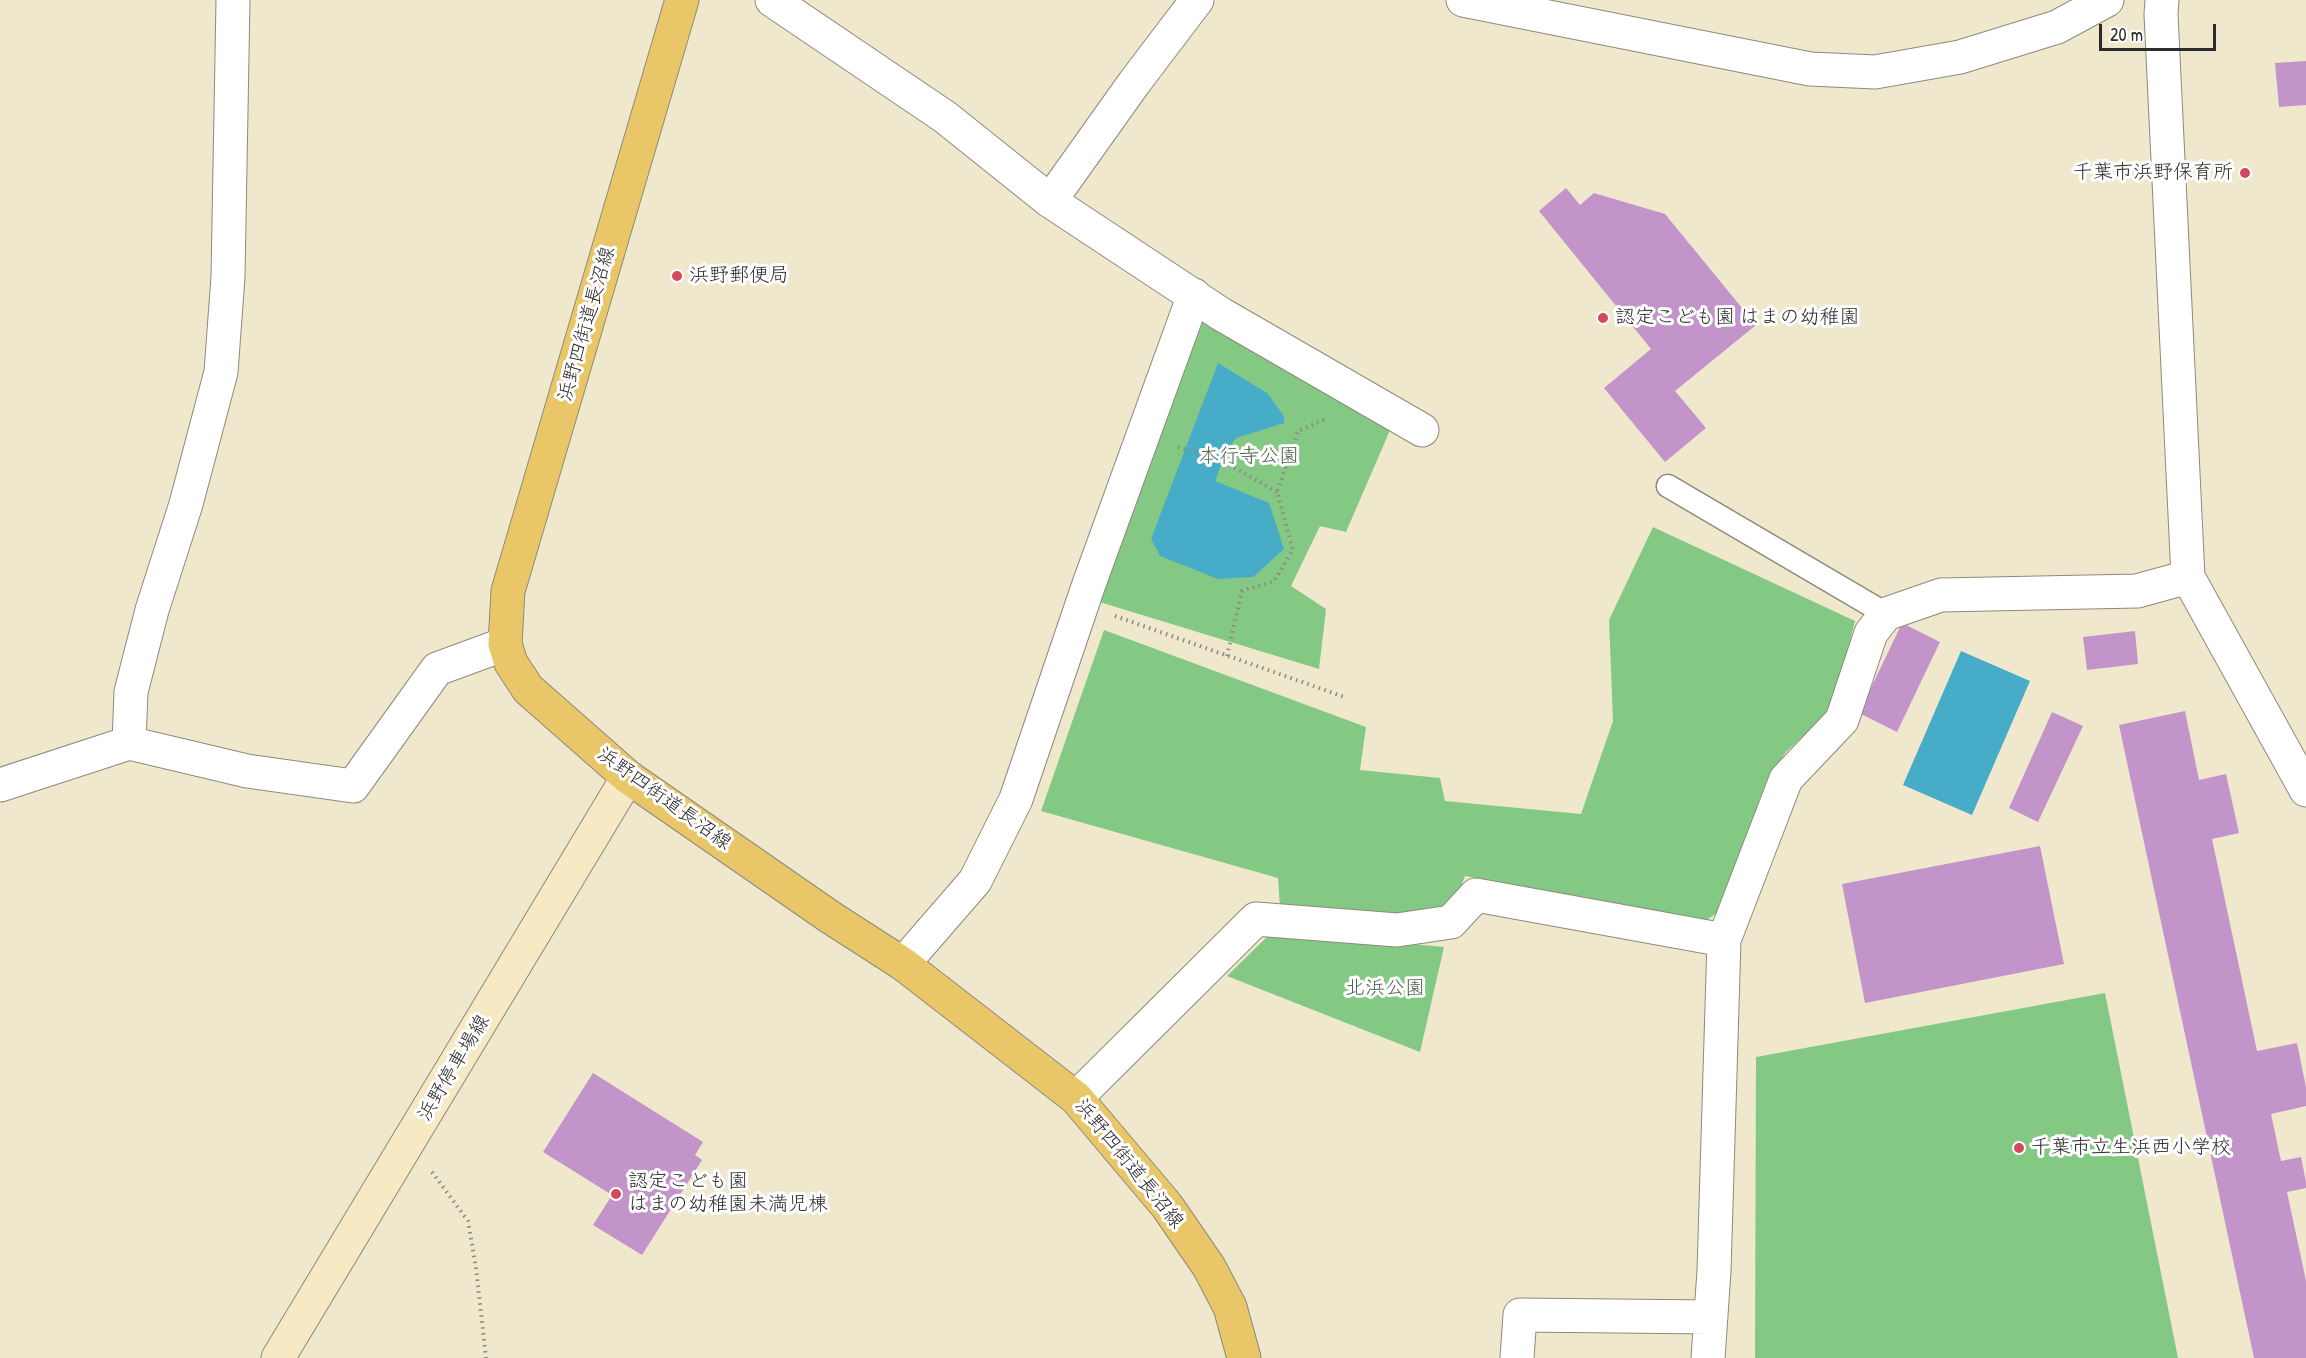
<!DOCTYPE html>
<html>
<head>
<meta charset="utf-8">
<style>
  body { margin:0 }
  #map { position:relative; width:2306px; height:1358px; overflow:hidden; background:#efe8cd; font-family:"Patrick Hand",sans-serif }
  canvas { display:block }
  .scale { position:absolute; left:2099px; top:24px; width:117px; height:27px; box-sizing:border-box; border:3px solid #2b2b2b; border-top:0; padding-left:8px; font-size:18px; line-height:21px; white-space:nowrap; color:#2b2b2b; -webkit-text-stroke:4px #fff; paint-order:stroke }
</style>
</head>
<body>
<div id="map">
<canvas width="2306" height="1358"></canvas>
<div class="scale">20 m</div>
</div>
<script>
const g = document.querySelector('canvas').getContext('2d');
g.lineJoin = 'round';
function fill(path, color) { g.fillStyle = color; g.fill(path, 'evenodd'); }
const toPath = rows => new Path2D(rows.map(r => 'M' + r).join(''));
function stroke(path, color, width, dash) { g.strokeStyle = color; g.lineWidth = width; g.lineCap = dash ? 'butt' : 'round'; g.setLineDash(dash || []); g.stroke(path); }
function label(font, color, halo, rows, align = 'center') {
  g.font = font + ' "Patrick Hand","Klee One",sans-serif'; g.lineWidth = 6; g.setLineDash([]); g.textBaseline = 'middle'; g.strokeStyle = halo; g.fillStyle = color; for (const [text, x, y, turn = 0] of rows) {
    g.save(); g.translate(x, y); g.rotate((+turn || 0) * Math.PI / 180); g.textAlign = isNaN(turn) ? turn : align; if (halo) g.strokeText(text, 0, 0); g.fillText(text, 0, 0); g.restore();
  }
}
fill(toPath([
  [1198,311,1391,428,1346,532,1320,526,1291,586,1326,609,1319,669,1093,600],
  [1653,527,1855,621,1833,708,1786,752,1766,782,1723,909,1705,921,1465,876,1453,908,1399,921,1280,906,1278,878,1041,811,1104,630,1366,727,1360,770,1440,778,1445,801,1581,814,1613,721,1609,620],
  [1273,931,1444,947,1420,1052,1227,976],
  [2105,993,2178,1358,1755,1358,1756,1057]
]), '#83c983');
fill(toPath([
  [1218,363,1267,393,1284,416,1284,423,1236,438,1227,450,1215,481,1269,503,1284,549,1253,577,1218,579,1160,556,1151,539],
  [1961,651,2030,681,1972,815,1903,785]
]), '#47acc7');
fill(toPath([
  [2306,61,2306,105,2279,107,2275,63],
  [1566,188,1580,205,1594,193,1665,214,1756,325,1675,391,1706,428,1665,462,1604,388,1651,349,1539,211],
  [1902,623,1940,642,1897,732,1859,713],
  [2135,631,2138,664,2087,670,2083,637],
  [2185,711,2199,780,2226,774,2239,833,2212,839,2257,1051,2297,1043,2306,1087,2306,1106,2271,1114,2281,1161,2301,1157,2306,1182,2306,1188,2287,1192,2306,1281,2306,1358,2254,1358,2119,725],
  [2052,712,2083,726,2038,822,2009,808],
  [2040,846,2064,964,1865,1003,1842,884],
  [593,1073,703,1142,695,1155,702,1160,642,1255,593,1225,612,1195,543,1152]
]), '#c394ca');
const lane = toPath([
  [1668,486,1886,614]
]);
const street = toPath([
  [772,0,945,117,1050,201,1221,314,1422,430],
  [1463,0,1810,69,1875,72,1960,57,2057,27,2107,0],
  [2162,0,2161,14,2188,577,2306,790],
  [1050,201,1134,83,1197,0],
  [129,743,131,692,152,610,186,504,221,372,228,277,233,0],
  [0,785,129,743,247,771,353,786,437,669,505,644],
  [903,964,975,881,1016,799,1089,584,1194,295],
  [1076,1098,1256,919,1397,930,1451,922,1476,895,1724,940],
  [1517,1358,1520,1315,1711,1317],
  [1708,1358,1714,1271,1724,940,1786,779,1842,720,1871,633,1886,614,1941,595,2137,591,2188,577]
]);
const secondary = toPath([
  [278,1358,628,777]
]);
const primary = toPath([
  [682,0,508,591,505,644,511,663,528,689,628,777,830,917,903,964,1076,1098,1167,1206,1209,1267,1230,1307,1244,1358]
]);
stroke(lane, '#8d8a7c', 25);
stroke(street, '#8d8a7c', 35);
stroke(secondary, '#8d8a7c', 35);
stroke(primary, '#8d8a7c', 35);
stroke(toPath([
  [1178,447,1223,461,1277,492],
  [1115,616,1347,698],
  [1227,656,1242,591,1274,581,1293,550,1277,492,1298,431,1328,418],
  [432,1172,468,1221,476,1268,486,1358]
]), '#8d8a7c', 4, [1.5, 4.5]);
stroke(lane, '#fff', 22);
stroke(street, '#fff', 33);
stroke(secondary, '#f6e9c3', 33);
stroke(primary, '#e9c769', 33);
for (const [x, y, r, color] of [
  [2245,173,6,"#d1495b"],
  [677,276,6,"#d1495b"],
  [1603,318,6,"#d1495b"],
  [2019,1148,6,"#d1495b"],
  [616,1194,6,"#d1495b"]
]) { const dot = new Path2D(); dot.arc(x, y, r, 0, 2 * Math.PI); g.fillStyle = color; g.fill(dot); stroke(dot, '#fff', 2); }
label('20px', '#2b2b2b', '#fff', [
  ["千葉市浜野保育所",2233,173,"right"],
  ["浜野郵便局",689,276],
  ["認定こども園 はまの幼稚園",1615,318],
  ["千葉市立生浜西小学校",2031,1148],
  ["認定こども園",628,1182],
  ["はまの幼稚園未満児棟",628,1205]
], 'left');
label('20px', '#2b2b2b', '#fff', [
  ["浜野四街道長沼線",587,324,-74],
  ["浜野四街道長沼線",664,799,36],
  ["浜野停車場線",454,1068,-59],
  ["浜野四街道長沼線",1129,1164,51]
]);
label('20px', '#4a624a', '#fff', [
  ["本行寺公園",1249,457],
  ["北浜公園",1385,989]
]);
</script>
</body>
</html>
